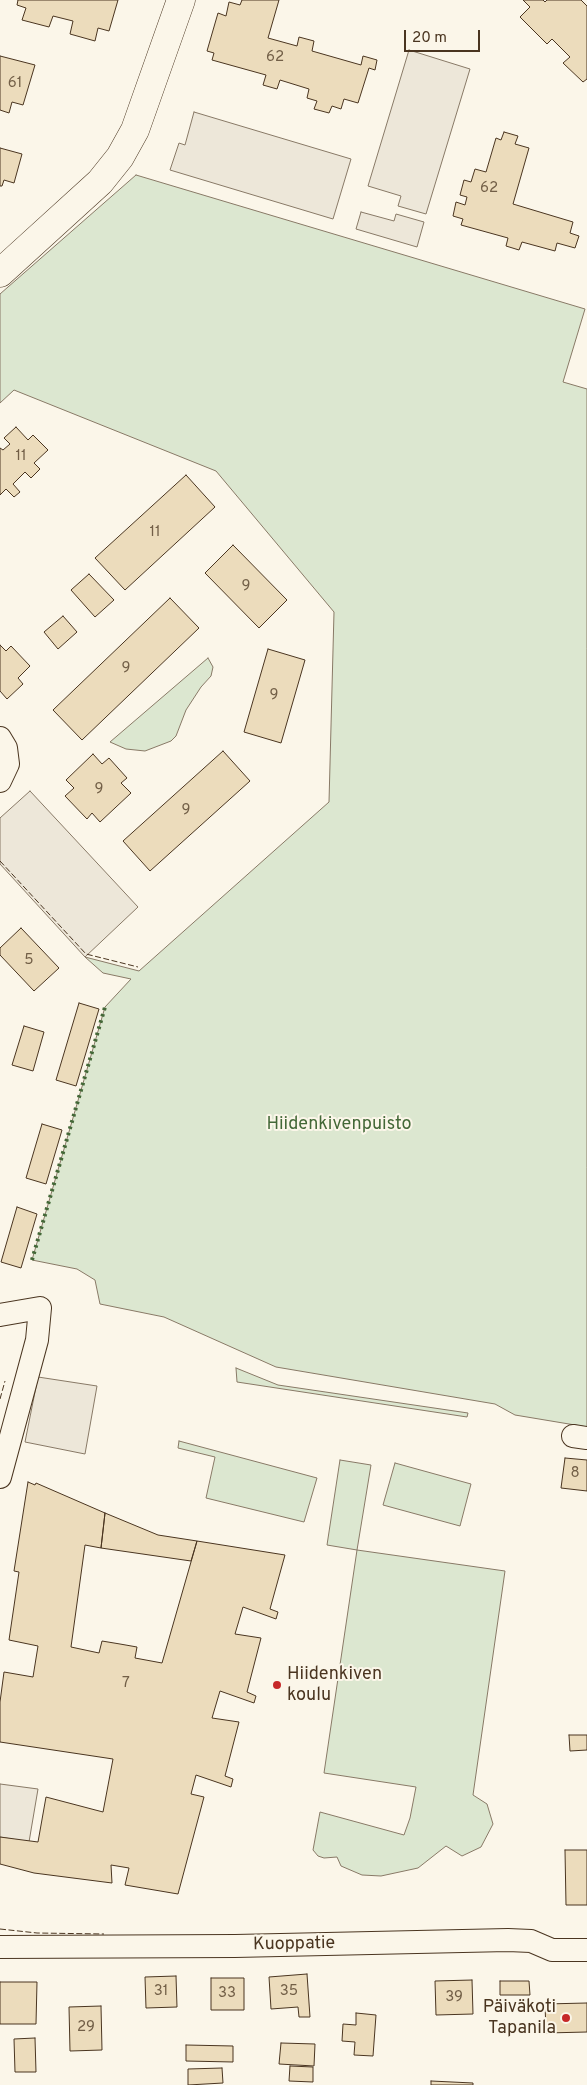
<!DOCTYPE html>
<html>
<head>
<meta charset="utf-8">
<style>
  body { margin:0 }
  #map { position:relative; width:587px; height:2085px; overflow:hidden; background:#fbf6e9; font-family:Overpass,sans-serif }
  canvas { display:block }
  .scale { position:absolute; left:404px; top:30px; width:76px; height:22px; box-sizing:border-box; border:2px solid #4a3520; border-top:0; padding-left:6px; font-size:15px; line-height:18px; white-space:nowrap; color:#4a3520; -webkit-text-stroke:4px #fbf6e9; paint-order:stroke }
</style>
</head>
<body>
<div id="map">
<canvas width="587" height="2085"></canvas>
<div class="scale">20 m</div>
</div>
<script>
const g = document.querySelector('canvas').getContext('2d');
g.lineJoin = 'round';
function fill(path, color) { g.fillStyle = color; g.fill(path, 'evenodd'); }
const toPath = rows => new Path2D(rows.map(r => 'M' + r).join(''));
function stroke(path, color, width, dash) { g.strokeStyle = color; g.lineWidth = width; g.lineCap = dash ? 'butt' : 'round'; g.setLineDash(dash || []); g.stroke(path); }
function label(font, color, halo, rows, align = 'center') {
  g.font = font + ' Overpass,sans-serif'; g.lineWidth = 4; g.setLineDash([]); g.textBaseline = 'middle'; g.strokeStyle = halo; g.fillStyle = color; for (const [text, x, y, turn = 0] of rows) {
    g.save(); g.translate(x, y); g.rotate((+turn || 0) * Math.PI / 180); g.textAlign = isNaN(turn) ? turn : align; if (halo) g.strokeText(text, 0, 0); g.fillText(text, 0, 0); g.restore();
  }
}
const green = toPath([
  [136,175,585,309,563,382,587,389,587,1427,515,1415,495,1404,276,1367,164,1317,100,1304,95,1280,77,1269,32,1260,105,1007,131,979,103,973,85,957,139,971,329,802,334,612,216,471,14,390,0,403,0,294,136,175],
  [208,658,213,667,211,676,201,687,186,710,176,736,171,741,145,751,126,749,110,742,208,658],
  [236,1368,278,1385,468,1413,467,1417,237,1382,236,1368],
  [179,1441,317,1478,304,1522,206,1498,215,1457,178,1448,179,1441],
  [340,1460,371,1465,357,1550,505,1571,473,1795,487,1804,493,1824,481,1847,462,1856,446,1846,418,1868,381,1876,362,1875,341,1866,337,1857,324,1858,318,1856,313,1850,320,1812,404,1835,410,1818,416,1787,324,1773,357,1550,327,1545,340,1460],
  [395,1463,471,1484,460,1526,383,1505,395,1463]
]);
fill(green, '#dce7d0');
stroke(green, '#887966', 1);
const parking = toPath([
  [409,50,470,69,426,214,398,206,401,196,368,186,409,50],
  [194,112,351,159,333,219,170,170,179,143,185,145,194,112],
  [361,212,394,221,396,214,424,222,417,247,356,229,361,212],
  [30,791,138,907,85,957,0,864,0,818,30,791],
  [38,1377,97,1386,85,1454,25,1442,38,1377],
  [0,1784,38,1789,29,1842,0,1837,0,1784]
]);
fill(parking, '#ede7d9');
stroke(parking, '#887966', 1);
const building = toPath([
  [18,0,118,0,109,31,98,28,95,41,70,34,73,21,53,16,49,27,22,20,26,8,17,5,18,0],
  [242,0,279,0,268,38,297,46,299,37,314,41,312,51,361,65,363,56,377,60,375,70,369,68,358,103,344,99,341,109,332,106,329,113,314,109,317,101,307,98,309,89,280,80,277,89,263,85,266,75,212,60,214,53,207,51,218,13,226,16,229,2,240,5,242,0],
  [543,0,545,2,547,0,581,0,587,6,587,79,583,82,563,63,570,57,552,39,547,44,520,17,530,7,523,0,543,0],
  [0,56,35,65,23,105,12,102,9,113,0,110,0,56],
  [504,132,518,136,515,144,529,148,513,204,573,222,570,233,579,236,575,248,557,243,555,251,522,242,519,250,506,246,508,238,461,225,463,219,453,216,456,202,465,205,467,197,460,195,464,180,471,182,475,169,486,172,496,138,501,140,504,132],
  [0,148,22,154,14,183,4,180,2,186,0,186,0,148],
  [16,427,28,440,33,435,48,450,34,463,40,469,31,478,25,472,13,484,20,492,14,497,6,489,0,495,0,448,3,450,10,444,4,438,16,427],
  [186,475,215,507,125,590,95,558,186,475],
  [233,545,287,600,259,628,205,573,233,545],
  [89,574,114,600,95,617,71,590,89,574],
  [170,598,199,628,82,740,53,710,170,598],
  [63,616,77,632,58,649,44,632,63,616],
  [0,645,6,651,11,646,30,666,18,678,23,684,7,699,0,691,0,645],
  [268,649,305,660,281,743,244,732,268,649],
  [223,751,250,781,150,871,123,841,223,751],
  [93,754,102,764,109,758,127,778,121,783,131,793,100,822,92,813,87,819,65,796,74,788,66,780,93,754],
  [21,928,59,968,34,991,0,955,0,948,21,928],
  [79,1003,99,1009,76,1086,56,1080,79,1003],
  [24,1026,44,1032,33,1071,12,1065,24,1026],
  [42,1124,62,1130,46,1184,26,1178,42,1124],
  [17,1207,37,1214,21,1268,1,1262,17,1207],
  [565,1458,587,1460,587,1491,561,1488,565,1458],
  [28,1482,35,1485,36,1483,105,1513,101,1548,85,1545,71,1647,99,1653,102,1641,120,1644,137,1647,135,1658,162,1663,197,1541,285,1555,270,1609,278,1612,276,1619,243,1607,235,1634,261,1638,247,1692,256,1696,254,1703,220,1691,212,1718,239,1722,225,1776,233,1779,231,1787,196,1775,191,1794,204,1797,178,1894,125,1885,129,1868,111,1865,112,1883,34,1873,0,1864,0,1837,38,1842,46,1797,103,1812,113,1759,0,1742,0,1702,4,1672,33,1677,38,1646,9,1640,19,1572,14,1571,28,1482],
  [105,1513,158,1535,197,1541,191,1561,101,1548,105,1513],
  [569,1735,587,1735,587,1750,570,1751,569,1735],
  [565,1850,587,1850,587,1905,566,1905,565,1850],
  [307,1974,310,2017,299,2017,298,2007,271,2009,269,1977,307,1974],
  [176,1976,177,2007,146,2008,145,1977,176,1976],
  [211,1978,244,1978,244,2010,211,2010,211,1978],
  [472,1980,473,2014,436,2015,435,1981,472,1980],
  [500,1981,529,1981,530,1995,500,1995,500,1981],
  [0,1982,37,1982,36,2024,0,2024,0,1982],
  [587,2003,587,2032,546,2033,545,2004,587,2003],
  [101,2006,102,2050,70,2051,69,2007,101,2006],
  [356,2013,376,2015,373,2056,354,2055,355,2042,342,2041,343,2024,356,2025,356,2013],
  [35,2038,36,2072,15,2072,14,2039,35,2038],
  [281,2043,315,2044,314,2066,279,2064,281,2043],
  [186,2045,233,2046,233,2062,186,2061,186,2045],
  [290,2066,313,2067,313,2082,289,2081,290,2066],
  [222,2068,223,2083,188,2085,188,2069,222,2068],
  [431,2081,473,2083,473,2085,431,2085,431,2081]
]);
fill(building, '#ecdcbc');
stroke(building, '#4a3520', 1);
const street = toPath([
  [0,738,6,748,8,764,0,781],
  [0,1315,40,1308,37,1340,0,1477],
  [573,1436,587,1438],
  [0,1947,235,1946,508,1940,531,1941,552,1950,587,1950]
]);
const secondary = toPath([
  [0,273,100,182,120,157,135,130,181,0]
]);
stroke(street, '#4a3520', 24);
stroke(secondary, '#4a3520', 29);
stroke(street, '#fbf6e9', 22);
stroke(secondary, '#fbf6e9', 28);
stroke(toPath([
  [32,1260,105,1007]
]), '#436837', 4, [2.5, 4]);
stroke(toPath([
  [0,861,86,954,138,967],
  [0,1399,5,1381],
  [0,1929,37,1933,104,1934]
]), '#4a3520', 1, [6, 2.5]);
for (const [x, y, r, color] of [
  [277,1685,5,"#c62828"],
  [566,2018,5,"#c62828"]
]) { const dot = new Path2D(); dot.arc(x, y, r, 0, 2 * Math.PI); g.fillStyle = color; g.fill(dot); stroke(dot, '#fbf6e9', 2); }
label('15px', '#725f47', null, [
  ["62",275,58],
  ["61",15,84],
  ["62",489,189],
  ["11",21,457],
  ["11",155,533],
  ["9",246,587],
  ["9",126,669],
  ["9",274,696],
  ["9",99,790],
  ["9",186,811],
  ["5",29,961],
  ["8",575,1474],
  ["7",126,1684],
  ["31",161,1992],
  ["35",289,1992],
  ["33",227,1994],
  ["39",454,1998],
  ["29",86,2028]
]);
label('18px', '#436837', '#fbf6e9', [
  ["Hiidenkivenpuisto",339,1125]
]);
label('18px', '#4a3520', '#fbf6e9', [
  ["Hiidenkiven",287,1675],
  ["koulu",287,1696],
  ["Päiväkoti",556,2008,"right"],
  ["Tapanila",556,2029,"right"]
], 'left');
label('18px', '#4a3520', '#fbf6e9', [
  ["Kuoppatie",294,1945,-1]
]);
</script>
</body>
</html>
